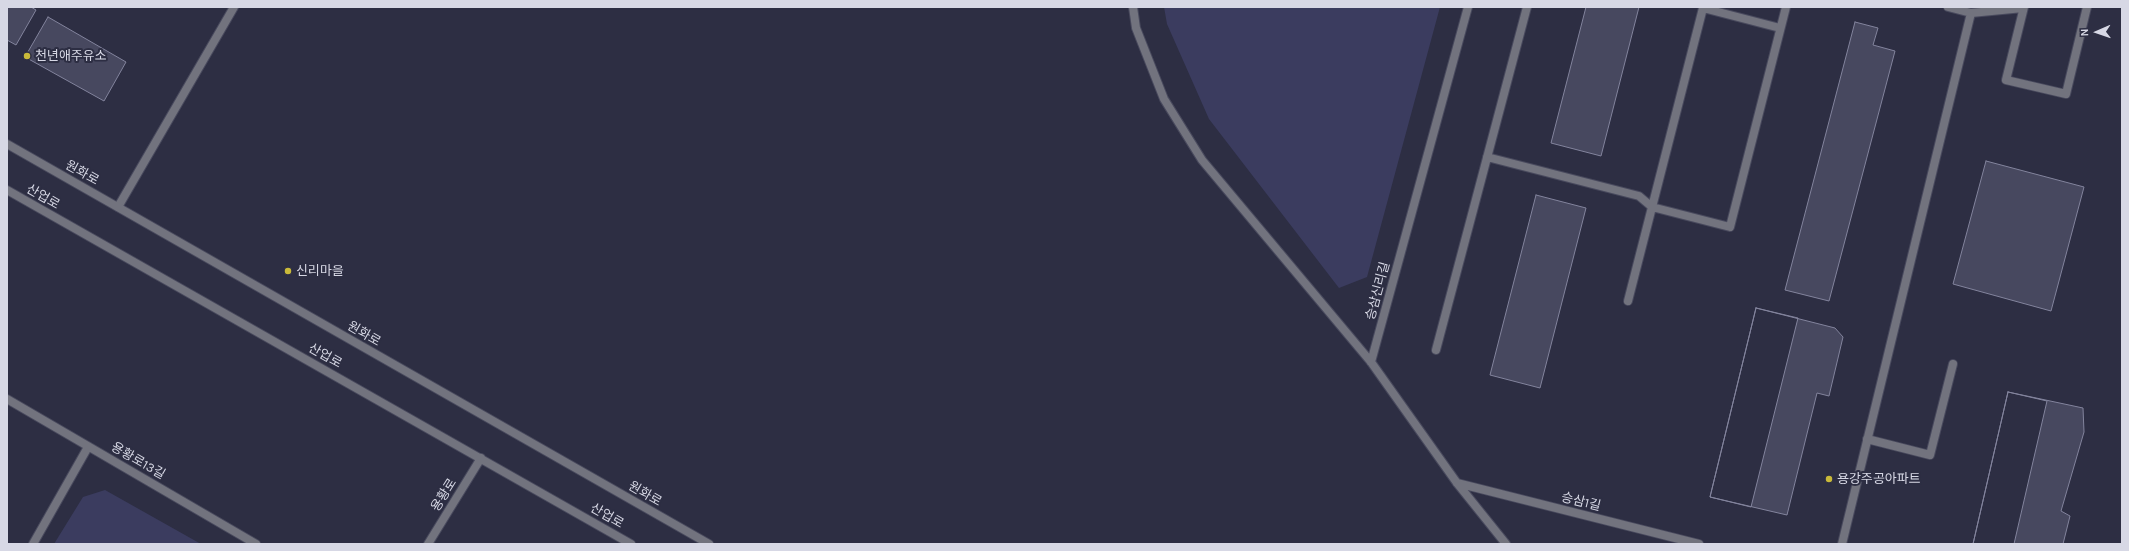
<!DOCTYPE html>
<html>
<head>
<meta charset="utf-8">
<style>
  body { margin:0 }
  #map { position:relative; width:2129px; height:551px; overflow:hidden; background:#2d2e43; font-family:Karla,sans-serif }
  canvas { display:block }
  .frame { position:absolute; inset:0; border:8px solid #d7d8e5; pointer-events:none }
  .north { position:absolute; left:2077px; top:12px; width:40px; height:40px; -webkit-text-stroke:3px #2d2e43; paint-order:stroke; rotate:268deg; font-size:11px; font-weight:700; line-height:16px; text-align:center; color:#d7d8e5 }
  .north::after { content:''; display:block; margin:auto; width:14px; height:18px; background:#d7d8e5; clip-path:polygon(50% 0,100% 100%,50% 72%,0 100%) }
</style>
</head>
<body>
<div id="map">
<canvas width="2129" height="551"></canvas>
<div class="frame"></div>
<div class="north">N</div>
</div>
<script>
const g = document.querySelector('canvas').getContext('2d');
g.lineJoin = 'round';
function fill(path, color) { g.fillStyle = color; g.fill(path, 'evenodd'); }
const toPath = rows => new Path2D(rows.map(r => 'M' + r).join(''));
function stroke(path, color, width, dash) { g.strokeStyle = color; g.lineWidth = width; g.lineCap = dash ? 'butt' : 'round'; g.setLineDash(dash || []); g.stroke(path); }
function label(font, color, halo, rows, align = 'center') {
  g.font = font + ' Karla,"Noto Sans KR",sans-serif'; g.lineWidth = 4; g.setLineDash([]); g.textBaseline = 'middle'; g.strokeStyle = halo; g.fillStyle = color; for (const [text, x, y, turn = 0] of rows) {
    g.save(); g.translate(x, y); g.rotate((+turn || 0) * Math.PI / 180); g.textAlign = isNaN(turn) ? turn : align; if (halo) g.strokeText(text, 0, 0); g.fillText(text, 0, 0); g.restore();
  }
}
fill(toPath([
  [1164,7,1440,7,1367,277,1339,288,1209,119,1167,24],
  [105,490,201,544,54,544,83,497]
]), '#3b3c5f');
const building = toPath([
  [7,7,31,7,36,10,16,45,7,40,7,7],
  [1586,7,1639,7,1601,156,1551,143,1586,7],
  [48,17,126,62,104,101,25,57,48,17],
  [1855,22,1878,28,1873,45,1895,51,1829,301,1785,290,1855,22],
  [1986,161,2084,187,2051,311,1953,284,1986,161],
  [1536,195,1586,208,1540,388,1490,375,1536,195],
  [1756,308,1798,318,1751,507,1710,497,1756,308],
  [1756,308,1835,328,1843,337,1829,396,1817,393,1787,515,1710,497,1756,308],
  [2008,392,2083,408,2084,432,2061,511,2070,516,2063,544,1973,544,2008,392],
  [2008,392,2047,401,2014,544,1973,544,2008,392]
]);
fill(building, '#47485f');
stroke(building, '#83849d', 1);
const service = toPath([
  [2024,7,2006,80,2066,94,2087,7],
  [1971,13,2023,8],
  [1487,157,1639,196,1652,207,1730,227,1786,7],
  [1628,301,1703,8,1780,28],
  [1436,350,1527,7],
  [1867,439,1930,455,1953,364],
  [1842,544,1971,13,1948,7]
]);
const minor = toPath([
  [1133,7,1136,28,1164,99,1202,160,1371,362,1457,483,1506,544],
  [118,207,234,7],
  [1371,362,1468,7],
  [7,399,256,544],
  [1457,483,1699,544],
  [33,544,88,447]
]);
const tertiary = toPath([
  [7,144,709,544],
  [7,190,631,544],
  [428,544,481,458]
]);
stroke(service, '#48495d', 10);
stroke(minor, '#48495d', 10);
stroke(tertiary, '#48495d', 10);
stroke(service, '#72737e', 8);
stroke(minor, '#72737e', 8);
stroke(tertiary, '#72737e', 8);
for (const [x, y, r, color] of [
  [27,56,4,"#caba3a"],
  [288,271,4,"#caba3a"],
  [1829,479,4,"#caba3a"]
]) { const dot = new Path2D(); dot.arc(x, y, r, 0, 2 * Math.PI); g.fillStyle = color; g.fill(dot); stroke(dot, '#2d2e43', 1.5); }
label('13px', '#d7d8e5', '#2d2e43', [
  ["천년애주유소",35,56],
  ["신리마을",296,271],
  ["용강주공아파트",1837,479]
], 'left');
label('13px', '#d7d8e5', '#2d2e43', [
  ["원화로",82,173,29],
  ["산업로",43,197,30],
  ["승삼신리길",1378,291,-75],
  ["원화로",364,334,30],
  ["산업로",325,356,29],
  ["용황로13길",138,461,30],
  ["원화로",645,494,30],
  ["용황로",444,495,-58],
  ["승삼1길",1581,502,14],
  ["산업로",607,516,30]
]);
</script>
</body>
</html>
